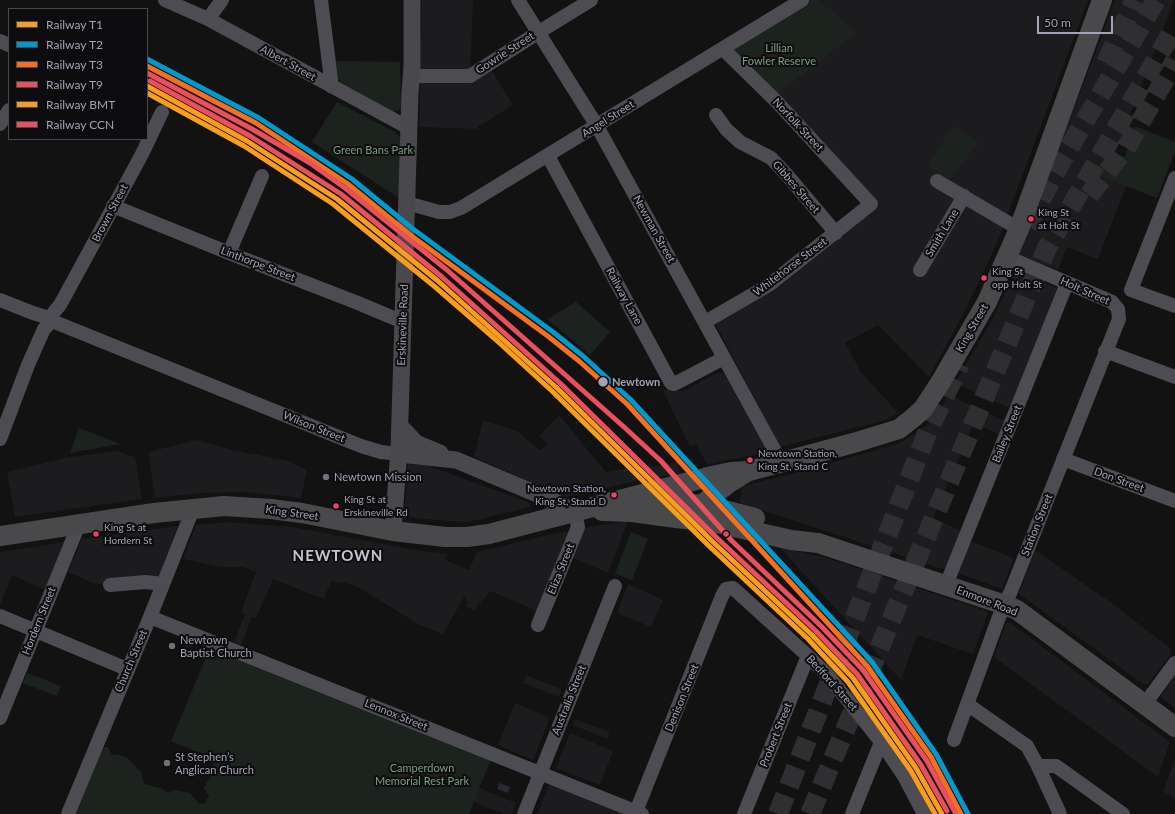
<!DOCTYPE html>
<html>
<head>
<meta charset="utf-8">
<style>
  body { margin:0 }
  #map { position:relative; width:1175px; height:814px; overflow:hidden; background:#121212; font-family:Lato,sans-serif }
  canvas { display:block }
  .legend { position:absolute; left:8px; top:8px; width:140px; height:132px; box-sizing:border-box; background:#0d0c0e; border:1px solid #494850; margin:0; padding:5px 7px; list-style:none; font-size:12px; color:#a2a3b4 }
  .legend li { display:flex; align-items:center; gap:8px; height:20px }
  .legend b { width:20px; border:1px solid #494850 }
  .scale { position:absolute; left:1037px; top:16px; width:76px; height:18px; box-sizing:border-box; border:2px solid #a2a3b4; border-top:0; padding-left:5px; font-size:12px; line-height:14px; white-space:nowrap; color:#a2a3b4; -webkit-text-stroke:3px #0d0c0e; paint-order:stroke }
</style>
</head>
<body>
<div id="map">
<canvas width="1175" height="814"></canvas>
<ul class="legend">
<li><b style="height:5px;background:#f99d1c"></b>Railway T1</li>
<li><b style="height:5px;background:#0098cd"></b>Railway T2</li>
<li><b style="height:5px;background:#f37021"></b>Railway T3</li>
<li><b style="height:5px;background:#e8505d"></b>Railway T9</li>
<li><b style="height:5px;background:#f99d1c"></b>Railway BMT</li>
<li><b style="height:5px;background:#e8505d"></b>Railway CCN</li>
</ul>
<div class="scale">50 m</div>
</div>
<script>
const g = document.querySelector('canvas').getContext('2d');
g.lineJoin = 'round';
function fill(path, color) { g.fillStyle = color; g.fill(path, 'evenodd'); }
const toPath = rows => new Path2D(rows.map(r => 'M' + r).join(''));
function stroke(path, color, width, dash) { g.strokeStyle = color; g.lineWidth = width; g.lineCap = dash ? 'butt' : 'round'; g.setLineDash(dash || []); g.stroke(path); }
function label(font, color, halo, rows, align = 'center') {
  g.font = font + ' Lato,sans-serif'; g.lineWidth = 4; g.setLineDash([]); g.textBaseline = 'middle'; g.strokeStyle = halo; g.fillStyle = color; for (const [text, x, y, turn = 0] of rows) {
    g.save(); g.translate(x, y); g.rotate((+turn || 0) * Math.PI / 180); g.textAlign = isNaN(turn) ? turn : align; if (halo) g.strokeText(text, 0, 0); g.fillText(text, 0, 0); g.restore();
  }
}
fill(toPath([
  [422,0,473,0,470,75,490,63,493,73,513,105,478,127,478,129,419,127],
  [818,0,1088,0,997,243,967,307,929,377,878,325,845,343,861,372,898,413,885,420,780,447,715,323,774,291,880,205,736,50],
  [1115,0,1174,0,1115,154,1107,150,1097,175,1126,186,1098,259,1067,247,1058,270,1017,254,1084,83],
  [1016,269,1057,288,1013,400,1011,406,1007,407,957,384,956,381,992,320],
  [719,372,724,374,766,449,764,453,707,464,696,444,690,447,663,391,671,387,682,392],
  [949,395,1004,421,998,434,974,423,933,518,962,531,949,566,942,569,740,503,742,486,788,475,894,445,903,441,925,427,942,406],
  [559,415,606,472,651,464,652,467,678,462,680,474,654,477,566,497,474,457,483,420,517,431,540,450,548,444,539,436],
  [197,440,232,450,289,461,307,470,301,498,246,492,201,493,155,498,148,452],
  [116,451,135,457,142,499,15,517,7,472,65,458],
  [408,464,426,465,530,503,530,507,476,520,463,522,423,519,404,516],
  [628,521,608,573,571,557,583,528],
  [228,522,292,527,416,550,447,554,445,560,469,570,477,552,565,531,569,533,537,611,490,591,474,610,466,607,468,602,465,601,466,598,464,597,443,634,418,624,358,587,346,583,331,581,324,599,273,579,256,618,252,617,241,645,234,642,245,614,241,612,256,572,243,567,221,567,183,559,196,525],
  [178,526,158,578,102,584,93,583,68,572,82,539],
  [970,541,1014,558,1002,589,958,573],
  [66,542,47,591,12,575,0,605,0,552],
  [780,548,824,557,988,612,973,654,917,635,901,680],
  [1035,550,1110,602,1169,647,1171,654,1148,684,1143,684,1019,594],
  [628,584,663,600,651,627,617,613],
  [1009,622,1170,742,1158,777,994,657,1006,623],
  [526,675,562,689,559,697,523,683],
  [1175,675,1175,708,1160,697],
  [515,703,550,718,533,760,498,745],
  [575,719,610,732,607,739,573,725],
  [570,733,613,751,600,785,556,768],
  [1175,759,1175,799,1163,791],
  [553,784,625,814,537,814,548,786],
  [479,788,516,803,512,814,503,814,474,802]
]), '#1c1c1e');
fill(toPath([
  [806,0,819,0,856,33,775,95,730,49],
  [336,61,400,62,401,106,398,111,392,111,340,83,338,77],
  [337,102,395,132,399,136,401,142,399,198,312,142],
  [953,126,979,142,949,180,928,166],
  [1135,126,1175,142,1175,151,1157,198,1097,175,1107,150,1125,157],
  [576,302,610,332,590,355,547,319],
  [79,428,120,444,70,453],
  [631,532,648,539,632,580,615,574],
  [210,648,491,759,469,814,74,814,100,747,108,747,112,755,117,754,126,757,142,773,144,784,160,788,169,793,174,790,190,793,199,804,205,803,209,796,204,788,212,774,214,759,171,741],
  [27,673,61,686,57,696,23,683]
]), '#1c231e');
fill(toPath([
  [499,783,510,787,508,793,497,789]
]), '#252a34');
stroke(toPath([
  [1106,63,1135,0],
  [1089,195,1126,148,1175,61],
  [1027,226,1062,160,1156,0],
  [778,814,928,431,960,364],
  [810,814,1047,248,1175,27]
]), '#2f2f32', 20, [20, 10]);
stroke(toPath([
  [165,0,208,19,409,128],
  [321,0,332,87],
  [518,0,597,126,781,462],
  [208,19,222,0],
  [0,41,9,45],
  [411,76,470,76,539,32,591,0],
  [716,115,726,129,740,142,771,158,787,175,836,233],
  [0,124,9,110],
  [548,156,671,383,674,384,680,381,724,358],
  [1175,178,1131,290,1175,306],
  [937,181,1019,229],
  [407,203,439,212,450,212,461,208,802,0],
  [113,206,229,253,358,303,403,322],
  [229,253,262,176],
  [920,270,964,196],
  [0,300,33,313,46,317],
  [54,312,60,305,84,261,142,154,162,112],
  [705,322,769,285,871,204,777,102,723,49],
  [57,323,361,446,381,452,399,454],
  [1105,351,1175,377],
  [0,439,28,365,44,329,49,324],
  [1063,459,1175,501],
  [110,585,146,582,162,584],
  [946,585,1067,283],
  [0,616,127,669],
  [150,617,642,814],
  [538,625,578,527,575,512],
  [967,704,1027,746,1038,766,1060,814],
  [1144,705,1175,663],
  [0,718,79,524],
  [954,740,999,617,1011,591,1119,319,1118,309,1112,302,1007,257],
  [1038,766,1056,766,1123,814],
  [68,814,150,617,193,509],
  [524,814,615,586],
  [635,814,722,596,726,589,733,588,808,656,830,678,881,742,904,776,924,814],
  [744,814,808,656],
  [852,814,881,742]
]), '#4c4c52', 14);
stroke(toPath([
  [400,426,416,443,440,453],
  [399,454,456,460,549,499,575,512],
  [393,531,399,449,410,93,412,66,412,0]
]), '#49484d', 17);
stroke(toPath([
  [643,498,701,505,724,510,755,518],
  [602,511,632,512,676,518,683,517,691,513,729,483,745,473],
  [676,518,712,522,791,540,818,543,1005,605,1017,610,1175,727],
  [0,536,154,513,224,506,271,509,302,513,393,531,445,537,467,537,489,534,712,476,731,472,749,471,857,442,899,429,913,418,923,409,940,383,987,302,1019,229,1102,0]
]), '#49494c', 20);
stroke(toPath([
  [147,86,247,141,337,199,438,281,557,388,712,541,812,635,853,678,916,768,942,814]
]), '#f99d1c', 5);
stroke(toPath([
  [147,59,259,118,352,179,413,229,553,332,583,356,631,400,872,662,936,754,968,814]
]), '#0098cd', 5);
stroke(toPath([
  [147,66,256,123,348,184,409,234,549,337,579,361,627,404,867,666,931,757,961,814]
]), '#f37021', 5);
stroke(toPath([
  [147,73,252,129,310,163,345,188,447,270,624,427,661,461,732,541,821,626,863,670,927,761,956,814]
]), '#e8505d', 5);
stroke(toPath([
  [147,93,244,146,333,204,434,286,494,338,553,392,708,545,808,639,848,682,911,771,935,814]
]), '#f99d1c', 5);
stroke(toPath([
  [150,81,250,136,341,194,442,277,561,384,716,537,816,631,857,674,921,765,947,811]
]), '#e8505d', 5);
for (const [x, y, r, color] of [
  [1031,219,3.5,"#f24062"],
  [984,278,3.5,"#f24062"],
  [603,382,5.5,"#a2a3b4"],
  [750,460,3.5,"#f24062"],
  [326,477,4,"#70707b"],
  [614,495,3.5,"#f24062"],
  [336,506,3.5,"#f24062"],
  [96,534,3.5,"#f24062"],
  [726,534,3.5,"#f24062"],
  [172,646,4,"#70707b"],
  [167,763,4,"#70707b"]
]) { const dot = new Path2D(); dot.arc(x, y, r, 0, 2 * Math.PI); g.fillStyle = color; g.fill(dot); stroke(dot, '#0d0c0e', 1.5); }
label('10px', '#a2a3b4', '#0d0c0e', [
  ["King St",1038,213],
  ["at Holt St",1038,226],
  ["King St",992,272],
  ["opp Holt St",992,285],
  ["Newtown Station,",758,454],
  ["King St, Stand C",758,467],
  ["Newtown Station,",606,489,"right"],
  ["King St, Stand D",606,502,"right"],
  ["King St at",344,500],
  ["Erskineville Rd",344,513],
  ["King St at",104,528],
  ["Hordern St",104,541]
], 'left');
label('11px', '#78a084', '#0d0c0e', [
  ["Lillian",779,48],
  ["Fowler Reserve",779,61],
  ["Green Bans Park",373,150],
  ["Camperdown",422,768],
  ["Memorial Rest Park",422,781]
]);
label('11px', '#a2a3b4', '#0d0c0e', [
  ["Gowrie Street",505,53,-33],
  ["Albert Street",288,63,29],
  ["Angel Street",608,119,-32],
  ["Norfolk Street",798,125,47],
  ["Gibbes Street",796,187,49],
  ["Brown Street",110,213,-62],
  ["Newman Street",654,229,61],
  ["Smith Lane",942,233,-59],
  ["Linthorpe Street",258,264,21],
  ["Whitehorse Street",790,267,-37],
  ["Holt Street",1085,291,24],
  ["Railway Lane",624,296,61],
  ["Erskineville Road",403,325,-88],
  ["King Street",972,328,-60],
  ["Wilson Street",314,427,22],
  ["Bailey Street",1007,434,-68],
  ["Don Street",1119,480,20],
  ["King Street",292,513,8],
  ["Station Street",1037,525,-68],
  ["Eliza Street",561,569,-68],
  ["Enmore Road",987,601,21],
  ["Hordern Street",39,621,-68],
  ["Church Street",131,661,-67],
  ["Bedford Street",832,683,48],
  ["Denison Street",682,698,-68],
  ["Australia Street",569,700,-68],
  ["Lennox Street",396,715,22],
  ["Probert Street",776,735,-68]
]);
label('bold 11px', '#a2a3b4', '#0d0c0e', [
  ["Newtown",612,382]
], 'left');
label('11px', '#a2a3b4', '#0d0c0e', [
  ["Newtown Mission",334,477],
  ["Newtown",180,640],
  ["Baptist Church",180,653],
  ["St Stephen’s",175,757],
  ["Anglican Church",175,770]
], 'left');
g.letterSpacing = '1px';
label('bold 15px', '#c3c4d0', '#0d0c0e', [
  ["NEWTOWN",338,556]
]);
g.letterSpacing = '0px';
</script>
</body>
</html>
